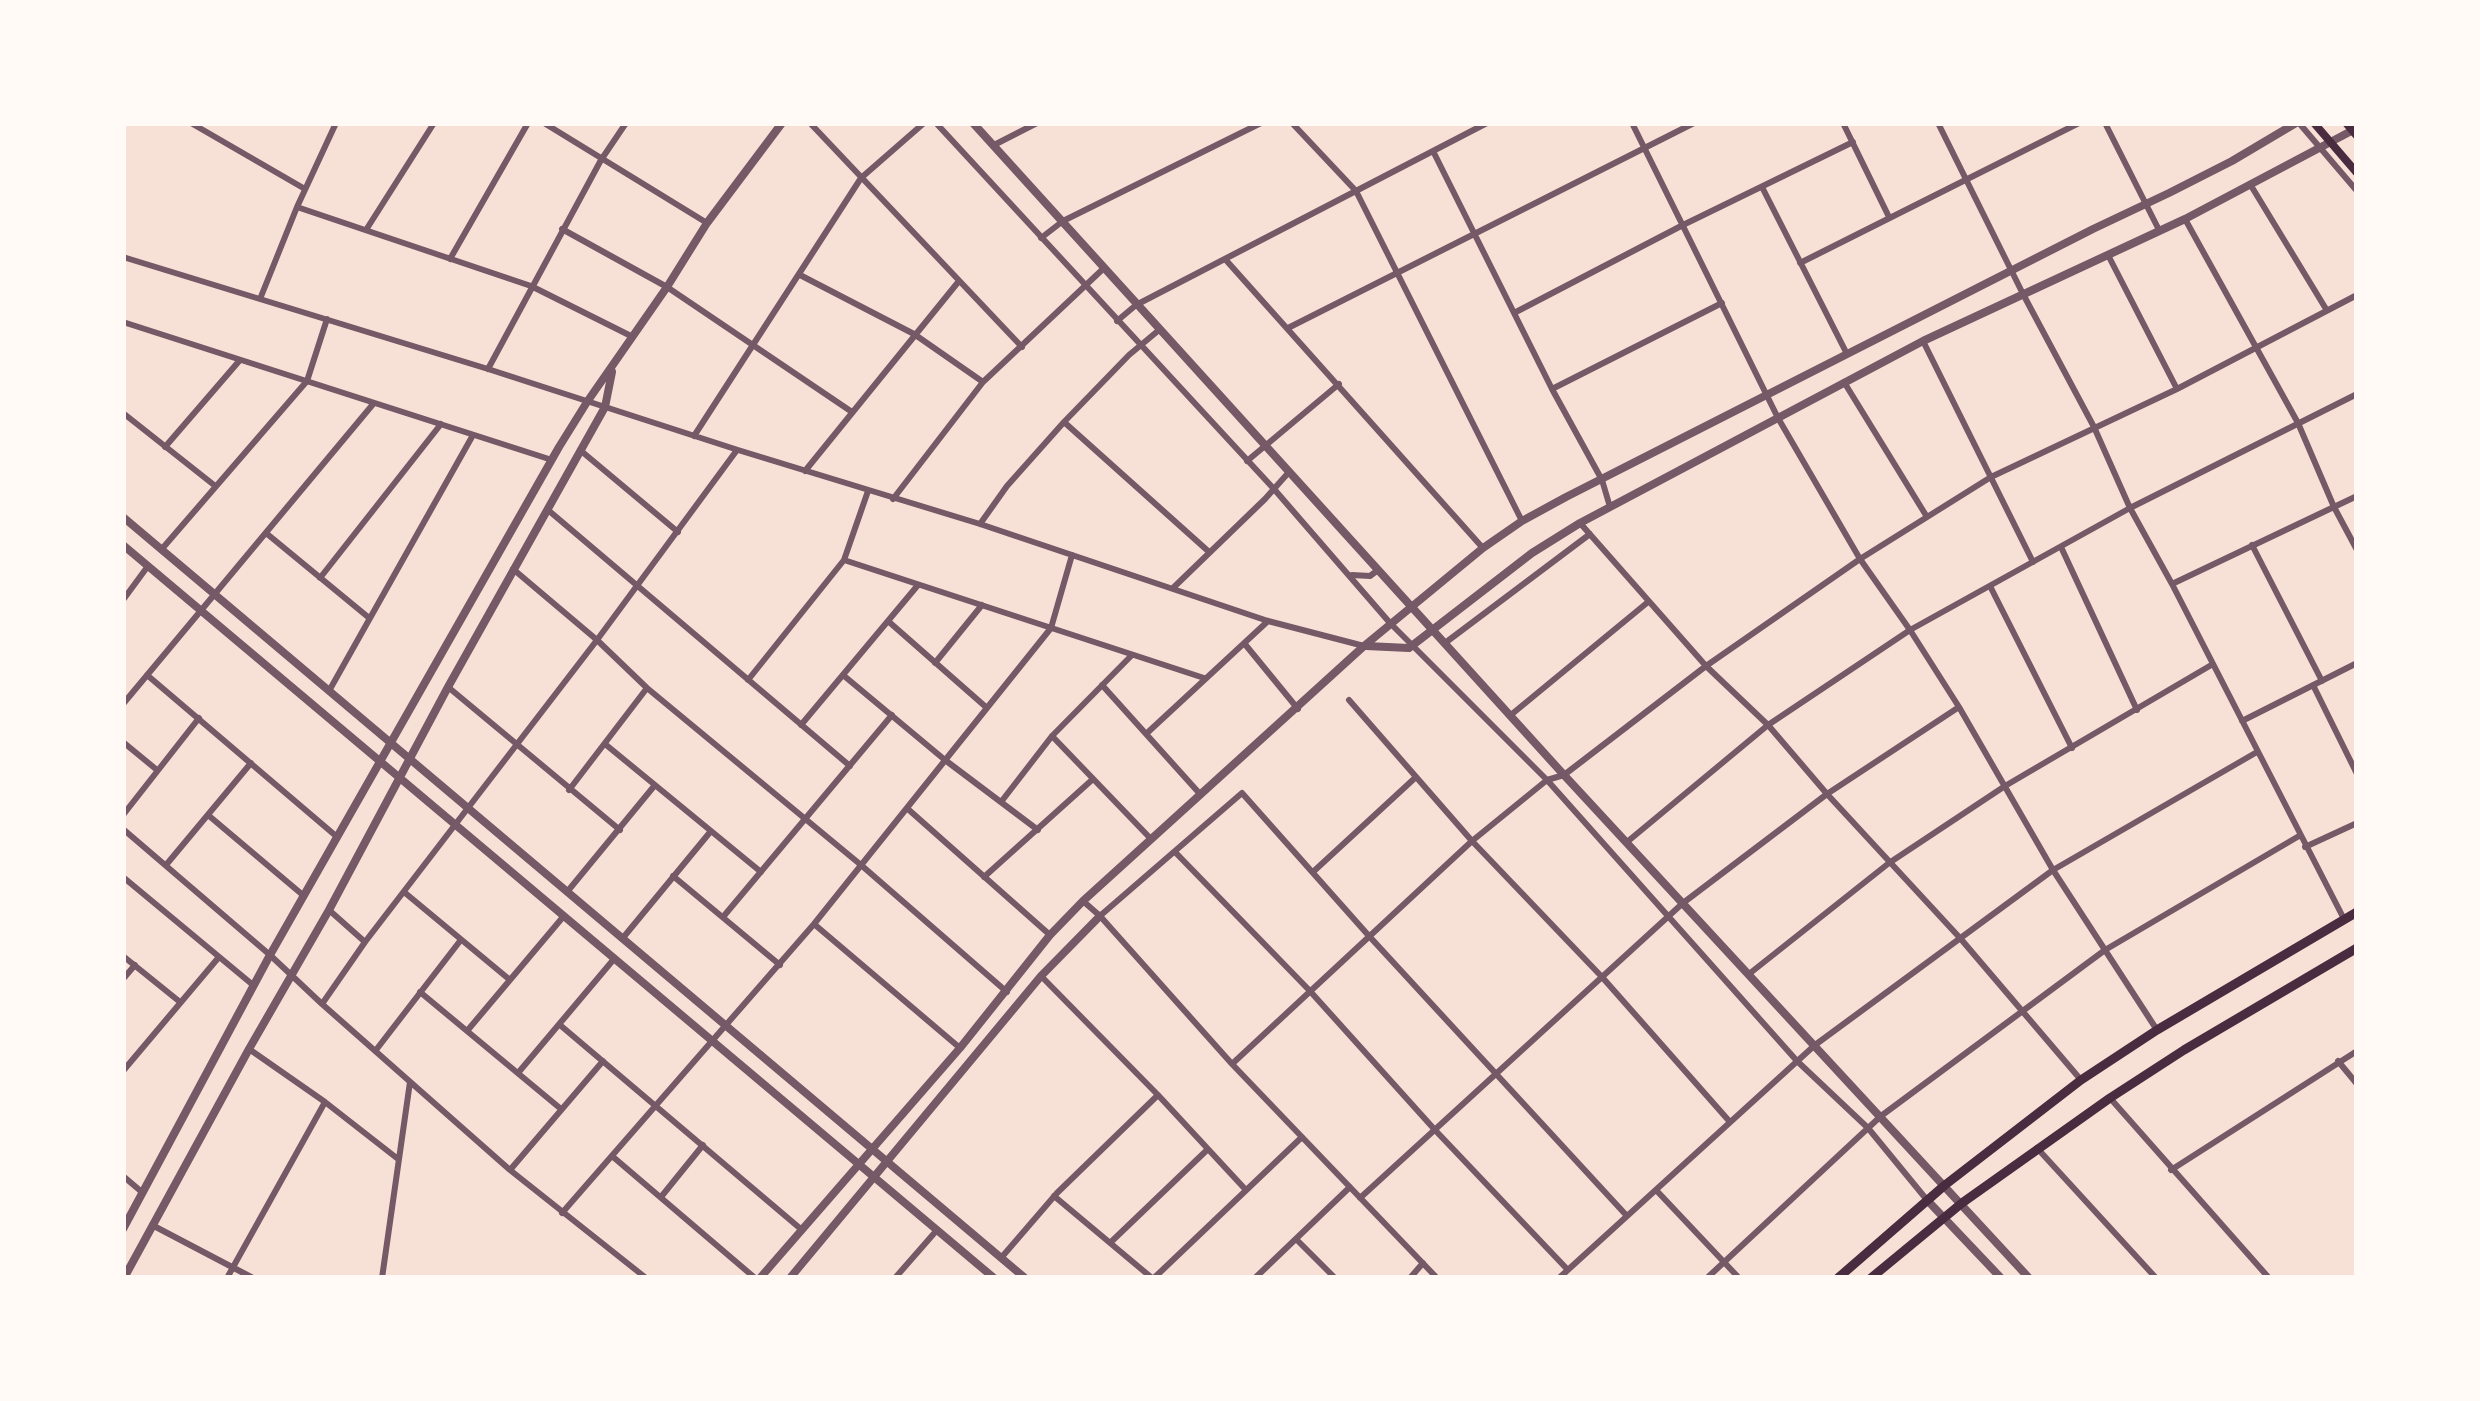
<!DOCTYPE html>
<html>
<head>
<meta charset="utf-8">
<style>
  body { margin:0 }
  #map { position:relative; width:2480px; height:1401px; overflow:hidden; background:#f7e1d7; font-family:"Space Grotesk",sans-serif }
  canvas { display:block }
  .frame { position:absolute; inset:0; border:126px solid #fffaf5; pointer-events:none }
</style>
</head>
<body>
<div id="map">
<canvas width="2480" height="1401"></canvas>
<div class="frame"></div>
</div>
<script>
const g = document.querySelector('canvas').getContext('2d');
g.lineJoin = 'round';
const toPath = rows => new Path2D(rows.map(r => 'M' + r).join(''));
function stroke(path, color, width, dash) { g.strokeStyle = color; g.lineWidth = width; g.lineCap = dash ? 'butt' : 'round'; g.setLineDash(dash || []); g.stroke(path); }
stroke(toPath([
  [191,123,305,189],
  [544,123,707,223],
  [810,123,1022,347],
  [936,123,1274,489,1390,623,1547,780,1797,1061,1868,1128,1927,1200],
  [1292,123,1356,191,1522,521],
  [1632,123,1778,418,1860,559,1910,630,1959,707,2053,870,2157,1030],
  [1843,123,1889,217],
  [1938,123,2023,294,2094,427,2130,508,2172,584,2344,919],
  [2105,123,2159,230],
  [2299,123,2357,191],
  [994,145,1037,123],
  [1433,151,1552,389,1602,480,1610,507],
  [2250,184,2326,309],
  [1762,187,1847,354],
  [297,207,531,286,633,337],
  [2185,219,2298,423,2334,507,2357,550],
  [562,229,667,287,852,412],
  [366,230,434,123],
  [1041,238,1063,221,1261,123],
  [2108,255,2177,389],
  [123,257,488,369,738,450,980,524,1268,621,1364,646],
  [450,259,528,123],
  [1225,259,1482,547],
  [1800,263,2079,123],
  [800,275,914,334,983,382],
  [260,299,297,207,336,123],
  [1514,313,1683,225,1853,142],
  [1117,321,1136,305,1487,123],
  [123,322,552,460],
  [1288,328,1694,123],
  [1923,341,2033,562],
  [488,369,601,160,626,123],
  [1844,382,1927,517],
  [1552,389,1722,303],
  [123,413,214,485],
  [1064,422,1208,551],
  [694,436,861,178,924,123],
  [165,447,240,360],
  [580,450,678,532],
  [1247,461,1339,384],
  [805,471,959,281],
  [893,499,983,382,1104,268],
  [548,510,850,766],
  [1580,523,1706,666,1768,725,1827,794,1960,938,2081,1080],
  [980,524,1007,486,1064,422,1129,355,1159,330],
  [266,533,368,617],
  [2252,545,2322,681],
  [2061,547,2137,710],
  [161,550,307,381,327,319],
  [844,560,1204,678],
  [513,569,597,640,647,688,861,865,1007,992],
  [1352,575,1370,576,1378,570],
  [320,578,441,424],
  [2172,584,2357,496],
  [1990,586,2072,748],
  [1173,588,1265,499,1289,472],
  [123,600,148,566],
  [888,621,987,708],
  [1244,643,1298,709],
  [1445,643,1590,534],
  [935,663,982,605],
  [147,675,336,836],
  [843,675,945,760,1038,830],
  [748,680,844,560,868,491],
  [1102,685,1200,794],
  [2313,685,2357,774],
  [448,687,620,830],
  [329,691,473,435],
  [1349,700,1472,841,1602,977,1730,1122],
  [123,704,374,403],
  [1512,714,1648,602],
  [2242,721,2357,663],
  [801,725,918,585],
  [1146,734,1268,621],
  [1052,736,1151,839],
  [123,742,157,770],
  [605,744,761,872],
  [569,790,647,688],
  [1001,802,1052,736,1132,655],
  [909,810,1050,935],
  [123,815,199,718],
  [208,815,304,896],
  [123,829,270,955,322,1004,510,1170,646,1278],
  [1627,842,1768,725,1910,630,2130,508,2357,394],
  [2305,847,2357,823],
  [1175,852,1309,990,1435,1130,1567,1269],
  [166,865,251,763],
  [1314,871,1416,777],
  [673,876,780,965],
  [123,877,253,985],
  [984,877,1093,779],
  [404,892,510,980],
  [567,892,655,785],
  [1083,901,1100,916,1232,1064,1437,1278],
  [329,910,365,942],
  [1101,915,1242,793,1369,936,1627,1216],
  [723,917,892,715],
  [814,924,960,1048],
  [622,939,711,831],
  [123,956,180,1002],
  [1749,974,1889,863,2005,786,2213,664],
  [1041,976,1158,1095,1245,1189],
  [123,979,135,965],
  [420,992,561,1109],
  [322,1004,365,942,597,640,737,450],
  [560,1025,802,1230],
  [467,1031,563,917],
  [249,1049,325,1102,398,1159],
  [376,1050,460,941],
  [2338,1061,2357,1084],
  [1232,1064,1472,841,1547,780,1564,775,1706,666,1860,559,1991,477,2177,389,2357,295],
  [123,1071,219,957],
  [518,1073,614,959],
  [2110,1098,2269,1278],
  [2037,1148,2156,1278],
  [612,1156,755,1278],
  [510,1170,603,1061],
  [2171,1170,2357,1051],
  [123,1176,143,1193],
  [1656,1190,1739,1278],
  [1054,1196,1152,1278],
  [661,1197,703,1145],
  [1360,1198,1683,903,1827,794,1959,707],
  [562,1213,814,924,1051,628,1072,555],
  [152,1225,253,1278],
  [1296,1239,1335,1278],
  [1111,1242,1207,1150],
  [1001,1258,1057,1193,1158,1095],
  [227,1278,325,1102],
  [382,1278,410,1082],
  [895,1278,937,1230],
  [1154,1278,1302,1137],
  [1255,1278,1350,1187],
  [1410,1278,1423,1263],
  [1559,1278,1815,1045,2053,870,2257,752],
  [1707,1278,1881,1116,2105,950,2299,836]
]), '#755966', 6);
stroke(toPath([
  [973,123,1564,775,2029,1278],
  [123,517,1025,1278],
  [123,545,994,1278],
  [1366,646,1409,648,1532,553,1580,523,1923,341,2185,219,2357,128],
  [1927,1200,2001,1278],
  [123,1229,270,955,559,447,587,402,667,287,707,223,782,123],
  [124,1278,249,1049,329,910,448,687,605,407,612,372],
  [760,1278,960,1048,1050,935,1083,901,1364,646,1483,548,1522,521,1566,497,2093,229,2169,193,2232,161,2296,123],
  [790,1278,1041,976,1100,916]
]), '#755966', 8);
stroke(toPath([
  [2314,123,2357,173],
  [2346,123,2357,136]
]), '#4a2c40', 8);
stroke(toPath([
  [1838,1278,1945,1185,2081,1080,2157,1030,2357,912],
  [1871,1278,1962,1203,2110,1098,2184,1050,2357,948]
]), '#4a2c40', 9);
</script>
</body>
</html>
